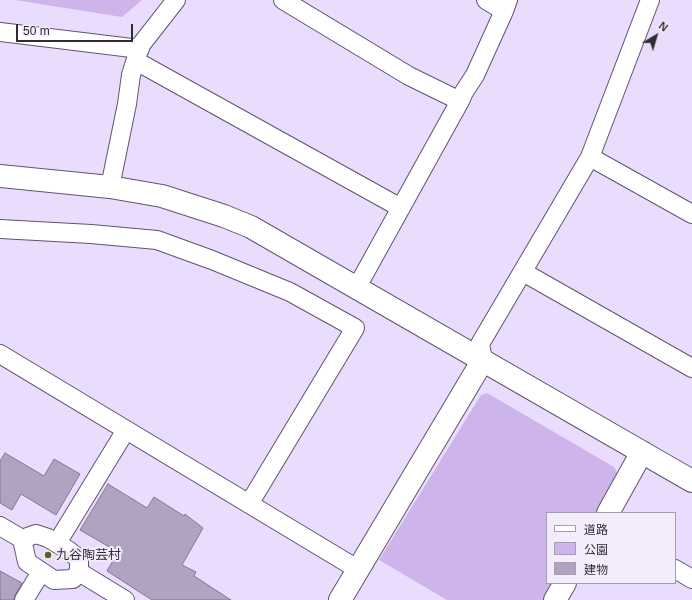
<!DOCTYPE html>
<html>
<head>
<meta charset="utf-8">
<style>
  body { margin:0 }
  #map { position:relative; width:692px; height:600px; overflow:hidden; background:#eadcfd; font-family:Helvetica,"Noto Sans JP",sans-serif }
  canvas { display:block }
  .legend { position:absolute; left:546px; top:512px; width:130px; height:72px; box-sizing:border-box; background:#f3edfb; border:1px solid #a59fad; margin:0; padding:5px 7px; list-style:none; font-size:12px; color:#302b37 }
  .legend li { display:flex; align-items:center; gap:8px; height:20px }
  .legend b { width:20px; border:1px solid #a59fad }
  .north { position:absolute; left:636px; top:16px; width:40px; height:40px; -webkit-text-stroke:3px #f3edfb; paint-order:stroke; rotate:38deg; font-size:11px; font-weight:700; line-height:16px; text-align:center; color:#302b37 }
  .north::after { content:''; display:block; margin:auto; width:14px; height:18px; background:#302b37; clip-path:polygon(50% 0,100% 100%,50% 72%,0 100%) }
  .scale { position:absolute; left:16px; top:24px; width:117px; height:18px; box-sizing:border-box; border:2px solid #302b37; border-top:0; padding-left:5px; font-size:12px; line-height:14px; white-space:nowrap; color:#302b37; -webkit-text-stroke:3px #f3edfb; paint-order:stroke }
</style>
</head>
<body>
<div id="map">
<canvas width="692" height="600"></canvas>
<ul class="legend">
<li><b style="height:5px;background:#fff"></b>道路</li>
<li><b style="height:11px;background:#cdb4ea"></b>公園</li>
<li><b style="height:11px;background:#b0a2c1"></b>建物</li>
</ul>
<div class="north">N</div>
<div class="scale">50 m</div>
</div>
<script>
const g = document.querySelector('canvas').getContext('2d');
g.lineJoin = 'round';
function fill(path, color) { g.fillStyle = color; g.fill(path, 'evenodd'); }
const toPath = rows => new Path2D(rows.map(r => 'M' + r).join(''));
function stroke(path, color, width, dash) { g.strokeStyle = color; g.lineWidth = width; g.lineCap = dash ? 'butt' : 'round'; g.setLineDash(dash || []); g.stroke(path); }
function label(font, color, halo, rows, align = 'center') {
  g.font = font + ' Helvetica,"Noto Sans JP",sans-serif'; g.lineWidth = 4; g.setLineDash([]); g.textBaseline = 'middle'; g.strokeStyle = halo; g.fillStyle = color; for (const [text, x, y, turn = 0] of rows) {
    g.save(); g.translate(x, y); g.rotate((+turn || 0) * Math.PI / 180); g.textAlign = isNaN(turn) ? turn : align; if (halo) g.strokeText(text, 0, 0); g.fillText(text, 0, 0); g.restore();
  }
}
fill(toPath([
  [15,0,142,0,122,17],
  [487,393,614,467,618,474,595,513,547,513,547,583,555,583,545,600,447,600,379,560,481,395]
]), '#cdb4ea');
const building = toPath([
  [5,453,44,476,54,459,80,474,56,515,21,494,12,510,0,503,0,461,5,453],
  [108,484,147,508,154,497,184,516,185,514,203,528,182,565,196,572,194,576,231,600,152,600,107,571,118,552,80,530,108,484],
  [0,571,22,583,15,595,14,600,0,600,0,571]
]);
fill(building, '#b0a2c1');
stroke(building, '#857795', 1);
const minor = toPath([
  [283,0,409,76,460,101],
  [486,0,504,11],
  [0,32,140,49],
  [136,61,401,208],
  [590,157,650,0],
  [110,187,127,104,131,75,140,46,176,0],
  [0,229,91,234,157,240,212,260,290,292,355,328,249,504],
  [523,272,692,368],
  [357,287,460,101,464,92,475,75,504,11,508,0],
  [0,354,359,570],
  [483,360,480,344,590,157,692,214],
  [0,526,22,539,27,562,54,580,73,579,79,572,79,559,68,550,48,538,36,534,22,539],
  [57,543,126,430],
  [675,569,692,579],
  [79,572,125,600],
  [24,600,41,572]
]);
const tertiary = toPath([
  [0,176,110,187,162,196,224,216,251,227,692,481],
  [608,513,642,452],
  [340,600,483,360],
  [555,600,565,583]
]);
stroke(minor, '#605470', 20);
stroke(tertiary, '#605470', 24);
stroke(minor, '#fff', 18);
stroke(tertiary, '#fff', 22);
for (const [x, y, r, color] of [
  [48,555,4,"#4f6818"]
]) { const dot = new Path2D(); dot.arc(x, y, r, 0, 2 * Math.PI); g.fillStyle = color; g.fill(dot); stroke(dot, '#f3edfb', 1.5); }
label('13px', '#302b37', '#f3edfb', [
  ["九谷陶芸村",56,555]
], 'left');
</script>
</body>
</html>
